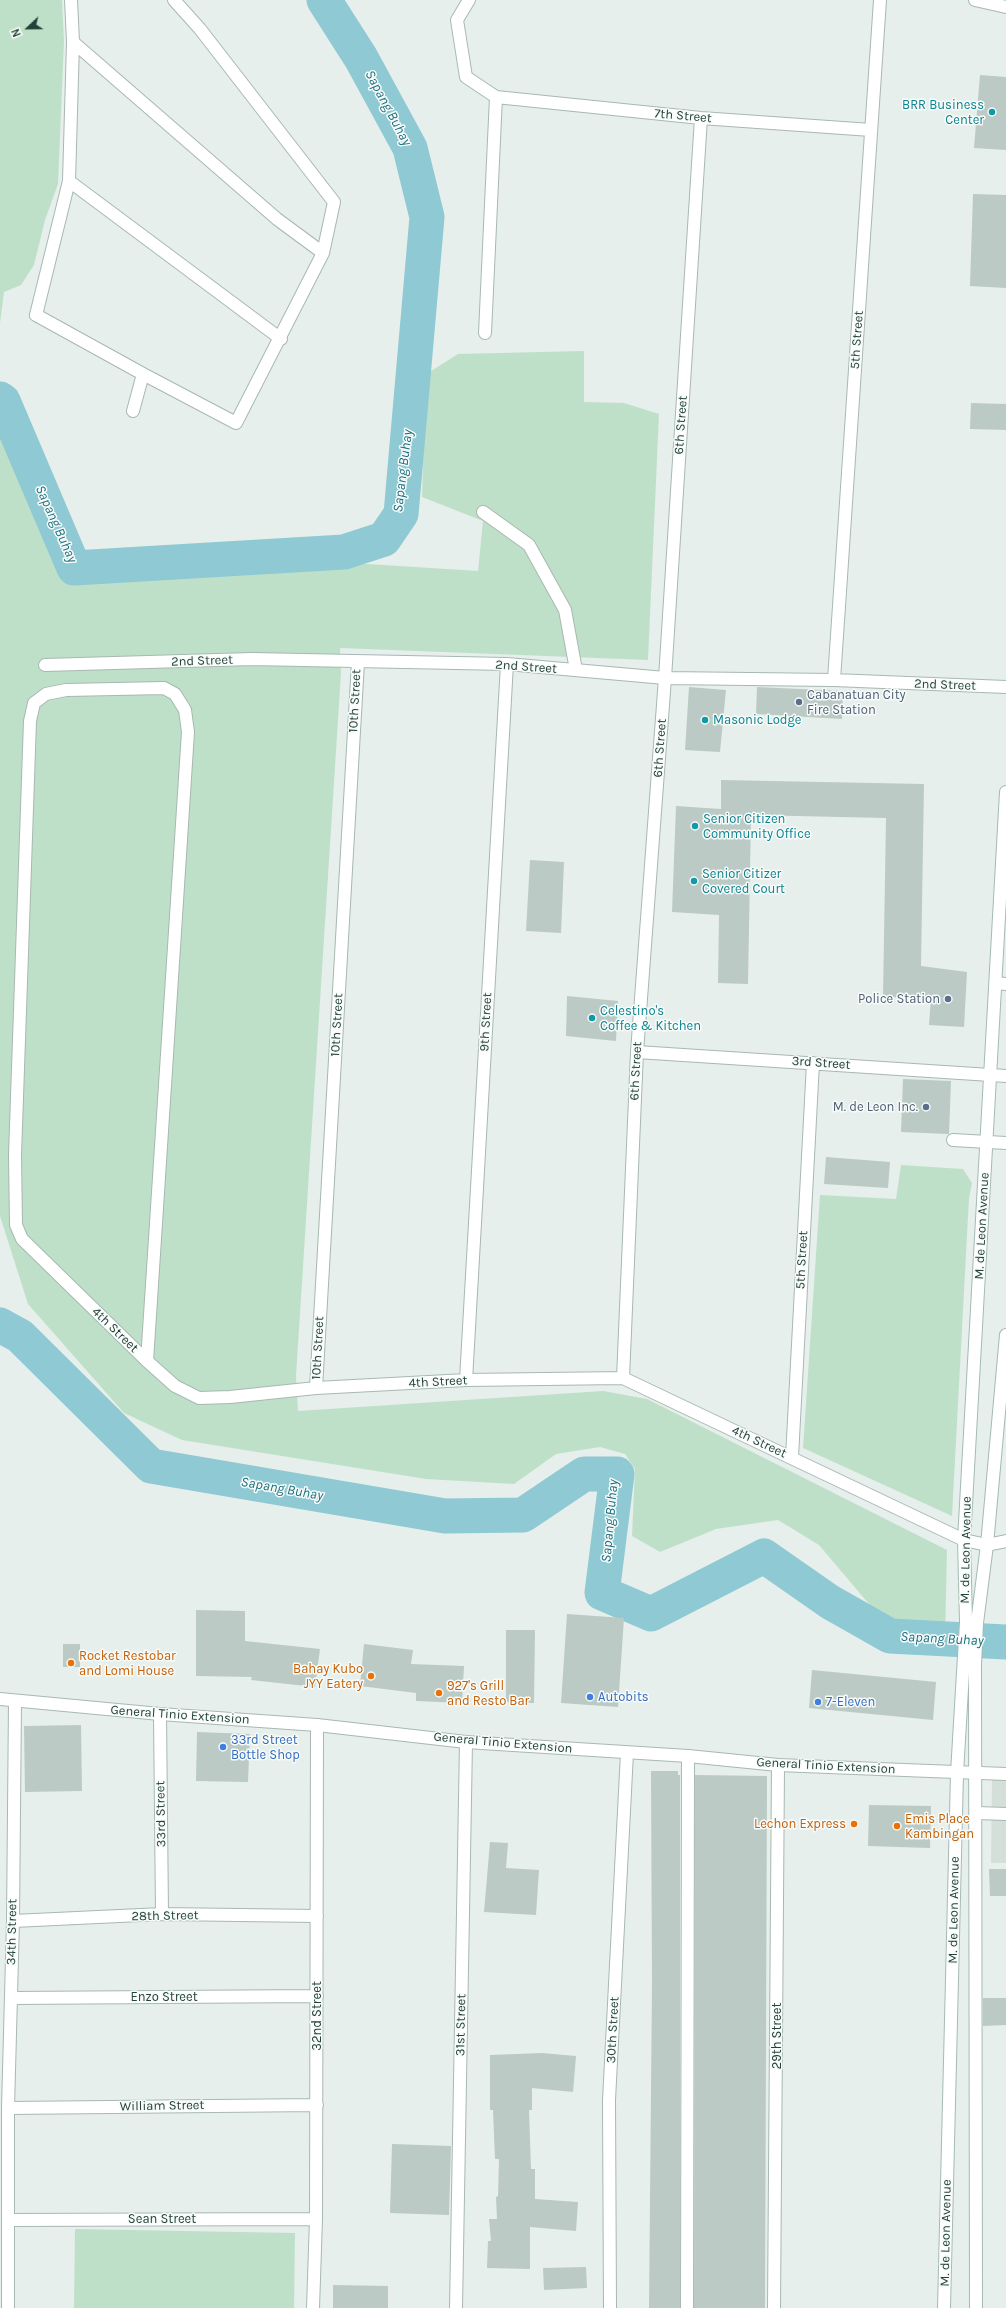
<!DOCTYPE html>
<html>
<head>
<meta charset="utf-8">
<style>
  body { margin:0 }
  #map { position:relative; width:1006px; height:2308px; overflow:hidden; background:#e6efeb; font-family:Karla,sans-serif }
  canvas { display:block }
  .north { position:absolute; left:8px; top:8px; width:40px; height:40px; -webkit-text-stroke:3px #f7fbf9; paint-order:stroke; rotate:248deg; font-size:11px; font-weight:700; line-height:16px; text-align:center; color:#24423a }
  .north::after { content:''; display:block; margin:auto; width:14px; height:18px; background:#24423a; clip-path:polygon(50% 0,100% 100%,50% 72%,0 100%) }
</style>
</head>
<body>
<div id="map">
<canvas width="1006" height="2308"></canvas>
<div class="north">N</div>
</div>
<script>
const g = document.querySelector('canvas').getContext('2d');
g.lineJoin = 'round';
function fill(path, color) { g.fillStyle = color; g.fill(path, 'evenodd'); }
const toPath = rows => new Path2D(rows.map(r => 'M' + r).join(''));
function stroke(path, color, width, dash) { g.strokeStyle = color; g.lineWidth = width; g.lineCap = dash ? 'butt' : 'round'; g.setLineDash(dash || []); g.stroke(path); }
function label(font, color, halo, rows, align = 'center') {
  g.font = font + ' Karla,sans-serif'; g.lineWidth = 3; g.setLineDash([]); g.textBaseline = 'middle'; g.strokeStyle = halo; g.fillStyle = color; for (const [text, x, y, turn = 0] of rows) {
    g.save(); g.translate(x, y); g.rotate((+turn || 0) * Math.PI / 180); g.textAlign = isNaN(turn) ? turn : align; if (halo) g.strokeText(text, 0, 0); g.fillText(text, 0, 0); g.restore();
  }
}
fill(toPath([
  [992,1777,1006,1777,1006,1863,991,1863]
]), '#d4dfda');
fill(toPath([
  [0,0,62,0,64,41,58,184,45,220,34,265,21,285,4,292,0,323],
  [584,351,584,402,624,403,659,414,648,660,340,648,341,673,296,1376,298,1411,603,1391,647,1399,947,1550,945,1639,891,1630,819,1545,778,1520,716,1529,660,1552,632,1536,635,1469,625,1454,600,1447,556,1454,514,1484,426,1479,182,1440,124,1413,28,1304,0,1216,0,419,65,582,336,562,478,571,483,521,422,497,424,432,420,378,458,354],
  [901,1165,963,1169,972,1183,969,1198,952,1516,803,1448,820,1195,896,1199],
  [75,2229,295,2233,294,2308,74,2308]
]), '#bfe0c8');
stroke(toPath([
  [0,399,3,401,74,568,344,552,384,539,401,514,427,217,410,148,361,58,324,0],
  [0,1325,20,1336,151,1466,445,1516,523,1515,584,1474,617,1474,602,1593,651,1614,764,1556,830,1602,890,1636,1006,1642]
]), '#8ec9d4', 35);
fill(toPath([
  [980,75,1006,77,1006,150,974,148],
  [973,194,1006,195,1006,288,970,286],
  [971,403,1006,404,1006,430,970,429],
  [689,687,726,690,720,752,685,750],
  [757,687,843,691,842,719,756,714],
  [721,780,924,784,921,966,967,972,964,1027,929,1025,931,998,883,997,886,818,751,815,748,984,718,983,719,915,672,912,676,806,721,809],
  [530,860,564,862,561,933,526,931],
  [567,996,618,1001,616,1041,566,1036],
  [903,1079,951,1081,949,1134,901,1132],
  [826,1157,890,1162,888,1188,824,1184],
  [196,1610,245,1611,245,1641,320,1649,315,1687,251,1680,252,1677,196,1676],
  [567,1614,624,1618,618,1707,561,1703],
  [506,1630,535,1630,534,1703,506,1702],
  [63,1644,80,1644,80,1667,63,1667],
  [364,1644,413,1650,411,1664,464,1666,462,1703,416,1701,416,1693,360,1686],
  [812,1670,936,1682,933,1720,809,1708],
  [81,1725,82,1791,25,1792,24,1726],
  [197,1732,250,1734,248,1782,196,1781],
  [651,1771,678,1771,678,1775,680,1775,680,2308,649,2308,652,1984],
  [695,1775,767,1776,765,2308,694,2308],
  [869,1805,931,1806,930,1848,868,1846],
  [490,1842,508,1843,506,1868,539,1870,536,1915,484,1912],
  [989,1869,1006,1869,1006,1896,990,1896],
  [983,1998,1006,1998,1006,2025,983,2026],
  [542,2053,576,2056,573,2092,532,2088,532,2110,529,2110,531,2169,535,2169,535,2199,578,2202,576,2231,530,2227,530,2269,487,2268,488,2241,491,2241,489,2219,497,2219,496,2197,498,2196,499,2159,495,2159,493,2110,490,2110,490,2055],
  [392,2144,451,2146,449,2215,390,2213],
  [586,2267,587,2288,544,2290,543,2268],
  [333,2285,388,2286,388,2308,333,2308]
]), '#bbcac4');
const service = toPath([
  [483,512,529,545,565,610,576,670],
  [996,983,1006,984],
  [953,1140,1006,1143],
  [977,1813,1006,1814]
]);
const minor = toPath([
  [71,0,73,42,69,181,36,315,143,374,133,411],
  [469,0,457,20,466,77,496,97,701,118,871,130],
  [975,0,1006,7],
  [73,42,277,219,323,253],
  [69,181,281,339],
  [485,333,496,97],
  [143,374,236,423,323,253,334,202,200,29,174,0],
  [45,665,252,659,507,664,665,678,834,680,1006,687],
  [834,680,880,0],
  [637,1052,1006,1076],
  [147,1361,188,732,185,710,175,694,164,688,66,690,46,694,34,703,30,721,15,1155,16,1225,22,1239,147,1361,175,1386,199,1398,230,1397,316,1388,466,1380,623,1378,964,1540,987,1545,1006,1541],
  [623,1378,637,1052,665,678,701,118],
  [466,1380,507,664],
  [316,1388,358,662],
  [792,1457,813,1063],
  [160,1714,162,1914],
  [13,1921,162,1914,317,1916],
  [11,1998,317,1996],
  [8,2108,317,2105],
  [8,2220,316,2219],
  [8,2308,8,2108,13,1921,15,1701],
  [313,2308,316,2219,317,1725],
  [456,2308,466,1742],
  [610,2308,609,2100,627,1753],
  [687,2308,688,1756],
  [774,2308,778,1765]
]);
const tertiary = toPath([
  [0,1699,160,1714,317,1725,466,1742,688,1756,778,1765,1006,1774]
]);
const secondary = toPath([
  [944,2308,957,1773,966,1622,964,1540,1006,792],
  [976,2308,975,1665,977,1623,987,1545,1006,1335]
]);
stroke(service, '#a8b8b2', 14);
stroke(minor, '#a8b8b2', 14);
stroke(tertiary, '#a8b8b2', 14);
stroke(secondary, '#a4bbb3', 14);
stroke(service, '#fff', 12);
stroke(minor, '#fff', 12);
stroke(tertiary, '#fff', 12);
stroke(secondary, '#fff', 12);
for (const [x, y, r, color] of [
  [992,112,4,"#0f9aa8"],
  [799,702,4,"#5c6f8a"],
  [705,720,4,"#0f9aa8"],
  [695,826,4,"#0f9aa8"],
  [694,881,4,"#0f9aa8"],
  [948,999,4,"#5c6f8a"],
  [592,1018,4,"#0f9aa8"],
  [926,1107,4,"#5c6f8a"],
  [71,1663,4,"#e8710a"],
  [371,1676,4,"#e8710a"],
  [439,1693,4,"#e8710a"],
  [590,1697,4,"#3f7fe0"],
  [818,1702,4,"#3f7fe0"],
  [223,1747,4,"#3f7fe0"],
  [854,1824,4,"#e8710a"],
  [897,1826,4,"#e8710a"]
]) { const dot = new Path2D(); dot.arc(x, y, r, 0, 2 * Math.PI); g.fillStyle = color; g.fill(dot); stroke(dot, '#f7fbf9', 1.5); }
label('13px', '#0d838f', '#f7fbf9', [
  ["BRR Business",984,105,"right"],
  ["Center",984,120,"right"],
  ["Masonic Lodge",713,720],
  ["Senior Citizen",703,819],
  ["Community Office",703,834],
  ["Senior Citizer",702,874],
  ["Covered Court",702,889],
  ["Celestino's",600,1011],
  ["Coffee & Kitchen",600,1026]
], 'left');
label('13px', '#24423a', '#f7fbf9', [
  ["7th Street",683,116,5],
  ["5th Street",857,340,-86],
  ["6th Street",681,425,-86],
  ["2nd Street",202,661,-2],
  ["2nd Street",526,667,4],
  ["2nd Street",945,685,2],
  ["10th Street",355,701,-87],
  ["6th Street",660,748,-86],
  ["9th Street",486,1022,-87],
  ["10th Street",337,1025,-87],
  ["3rd Street",821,1063,4],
  ["6th Street",636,1071,-87],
  ["M. de Leon Avenue",982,1226,-87],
  ["5th Street",802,1260,-87],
  ["4th Street",115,1330,44],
  ["10th Street",318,1348,-87],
  ["4th Street",438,1382,-3],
  ["4th Street",759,1442,25],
  ["M. de Leon Avenue",966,1550,-89],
  ["General Tinio Extension",180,1715,4],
  ["General Tinio Extension",503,1743,5],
  ["General Tinio Extension",826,1766,3],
  ["33rd Street",161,1814,-91],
  ["M. de Leon Avenue",954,1910,-89],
  ["28th Street",165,1916,-1],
  ["34th Street",12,1932,-89],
  ["Enzo Street",164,1997],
  ["32nd Street",317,2016,-90],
  ["31st Street",461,2025,-89],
  ["30th Street",613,2030,-87],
  ["29th Street",777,2036,-90],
  ["William Street",162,2106,-1],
  ["Sean Street",162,2219],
  ["M. de Leon Avenue",946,2233,-89]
]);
label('13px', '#4e5e75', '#f7fbf9', [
  ["Cabanatuan City",807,695,"left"],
  ["Fire Station",807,710,"left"],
  ["Police Station",940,999],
  ["M. de Leon Inc.",918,1107]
], 'right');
label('13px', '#c56008', '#f7fbf9', [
  ["Rocket Restobar",79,1656],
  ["and Lomi House",79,1671],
  ["Bahay Kubo",363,1669,"right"],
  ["JYY Eatery",363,1684,"right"],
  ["927's Grill",447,1686],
  ["and Resto Bar",447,1701],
  ["Emis Place",905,1819],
  ["Kambingan",905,1834],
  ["Lechon Express",846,1824,"right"]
], 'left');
label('13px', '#366cbe', '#f7fbf9', [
  ["Autobits",598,1697],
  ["7-Eleven",826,1702],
  ["33rd Street",231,1740],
  ["Bottle Shop",231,1755]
], 'left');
label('italic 14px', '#1c6f80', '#f7fbf9', [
  ["Sapang Buhay",388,108,62],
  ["Sapang Buhay",403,471,-83],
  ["Sapang Buhay",56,524,66],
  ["Sapang Buhay",282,1489,10],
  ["Sapang Buhay",610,1521,-85],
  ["Sapang Buhay",942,1639,3]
]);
</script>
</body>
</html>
